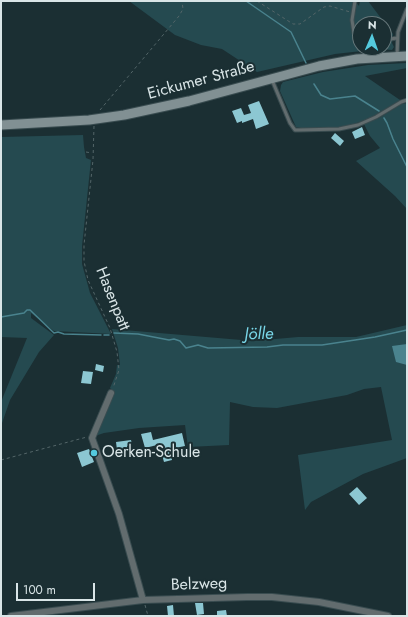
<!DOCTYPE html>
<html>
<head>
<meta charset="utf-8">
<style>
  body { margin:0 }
  #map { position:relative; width:408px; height:617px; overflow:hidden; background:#1b2f33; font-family:Jost,sans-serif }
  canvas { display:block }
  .frame { position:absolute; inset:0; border:2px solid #d9e5e7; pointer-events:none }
  .north { position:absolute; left:352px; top:16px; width:40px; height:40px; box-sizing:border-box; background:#1b2f33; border:1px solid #67787b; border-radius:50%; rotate:2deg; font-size:11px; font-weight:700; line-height:16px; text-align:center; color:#d9e5e7 }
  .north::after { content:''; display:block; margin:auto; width:14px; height:18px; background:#54cade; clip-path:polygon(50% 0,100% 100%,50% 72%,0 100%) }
  .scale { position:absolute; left:16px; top:583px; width:79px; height:18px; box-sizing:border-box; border:2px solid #d9e5e7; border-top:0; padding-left:5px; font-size:12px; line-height:14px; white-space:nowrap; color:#d9e5e7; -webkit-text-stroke:3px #1b2f33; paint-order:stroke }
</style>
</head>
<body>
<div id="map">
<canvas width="408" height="617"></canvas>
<div class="frame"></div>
<div class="north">N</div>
<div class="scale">100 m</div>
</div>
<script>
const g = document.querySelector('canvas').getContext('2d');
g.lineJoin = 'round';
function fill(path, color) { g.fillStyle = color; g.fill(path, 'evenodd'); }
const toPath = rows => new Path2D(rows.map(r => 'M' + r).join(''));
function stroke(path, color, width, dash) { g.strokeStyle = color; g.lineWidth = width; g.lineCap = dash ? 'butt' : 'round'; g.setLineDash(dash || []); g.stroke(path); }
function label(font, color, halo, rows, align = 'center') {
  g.font = font + ' Jost,sans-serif'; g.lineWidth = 4; g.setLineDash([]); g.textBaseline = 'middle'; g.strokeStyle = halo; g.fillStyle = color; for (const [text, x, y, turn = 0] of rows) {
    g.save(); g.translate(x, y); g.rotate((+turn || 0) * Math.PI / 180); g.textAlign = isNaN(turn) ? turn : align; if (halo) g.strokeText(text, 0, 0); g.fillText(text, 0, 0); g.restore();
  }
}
fill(toPath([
  [129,1,355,1,359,6,360,1,368,1,393,34,392,43,394,47,392,50,380,49,335,54,257,72,222,49,201,45,175,35],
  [360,24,384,24,384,48,360,48],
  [407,63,407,68,402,69,365,76,400,100,370,118,351,125,334,128,301,128,296,127,280,91,281,85,283,82,323,72,368,65],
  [407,103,407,209,395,196,356,161,380,148,370,136,364,124,379,118,402,104],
  [83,135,84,147,86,158,91,160,82,246,82,264,90,293,111,334,54,331,31,313,31,318,54,335,39,352,10,400,1,426,1,402,27,338,1,337,1,137],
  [407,325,407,458,363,474,311,502,305,510,298,455,392,440,381,387,364,389,347,395,277,408,253,407,230,402,229,445,188,447,185,425,139,428,104,433,95,436,115,392,110,388,116,374,117,365,120,365,118,348,112,329,253,341,298,337,356,337]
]), '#254a50');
fill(toPath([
  [407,344,407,365,396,362,392,346]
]), '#4a838e');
stroke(toPath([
  [246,1,291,32,306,63],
  [314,84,321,95,330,99,355,96,379,111],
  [384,118,387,123,393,139,407,167],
  [1,317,24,313,27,310,30,310,54,333,58,332,64,334,101,335],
  [114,333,138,334,169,340,174,339,180,341,186,348,198,345,208,348,267,347,283,345,322,345,375,337,407,330],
  [104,335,109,335]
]), '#4a838e', 1.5);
fill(toPath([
  [259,101,269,124,256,129,253,119,242,123,242,121,237,123,232,111,241,108,244,115,251,113,248,105],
  [362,127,365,135,355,139,352,132],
  [335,133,344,141,340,146,331,138],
  [96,364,104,366,103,372,95,370],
  [83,371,93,372,91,384,81,383],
  [151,432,153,440,182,433,185,446,170,449,172,460,164,462,162,455,159,455,157,445,145,448,141,434],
  [131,440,132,445,127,446,128,449,117,450,116,442],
  [89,449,94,462,82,467,77,453],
  [357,487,367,498,359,505,349,494],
  [195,603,203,603,204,614,197,615],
  [173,605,174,616,168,616,167,606],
  [226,610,227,616,217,616,217,611]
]), '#8cc7d2');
const service = toPath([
  [355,1,352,20,354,33,360,39],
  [384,40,397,38],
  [397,56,398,32,407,9],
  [272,80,290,123,295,130,299,130,339,129,358,125,376,117,401,102,407,100]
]);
const minor = toPath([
  [111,393,92,438,119,514,143,600],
  [11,616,143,600,247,597,272,597,319,602,388,616]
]);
const secondary = toPath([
  [1,125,89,120,124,115,189,101,319,66,357,59,407,56]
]);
stroke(service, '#394c50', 5);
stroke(minor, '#394c50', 8);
stroke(secondary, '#394c50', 11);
stroke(toPath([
  [257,1,293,24,300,24,324,7,330,6,350,12],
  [100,110,179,16,183,9,182,1],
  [94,126,93,160,84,245,84,261,88,280,110,328,117,352,119,370,113,388],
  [86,152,92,153],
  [1,460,87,437],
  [145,605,148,616]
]), '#546669', 1, [3, 3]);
stroke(service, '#626c6e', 3);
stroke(minor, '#626c6e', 6);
stroke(secondary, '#819093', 9);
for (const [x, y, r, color] of [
  [94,453,4,"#54cade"]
]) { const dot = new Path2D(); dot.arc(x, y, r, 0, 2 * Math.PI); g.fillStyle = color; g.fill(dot); stroke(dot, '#1b2f33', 1.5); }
label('16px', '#d9e5e7', '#1b2f33', [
  ["Eickumer Straße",201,81,-15],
  ["Hasenpatt",112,299,68],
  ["Belzweg",199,585,-2]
]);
label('16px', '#d9e5e7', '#1b2f33', [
  ["Oerken-Schule",102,453]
], 'left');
label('italic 17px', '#79d7e8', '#1b2f33', [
  ["Jölle",259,335,-1]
]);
</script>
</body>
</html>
